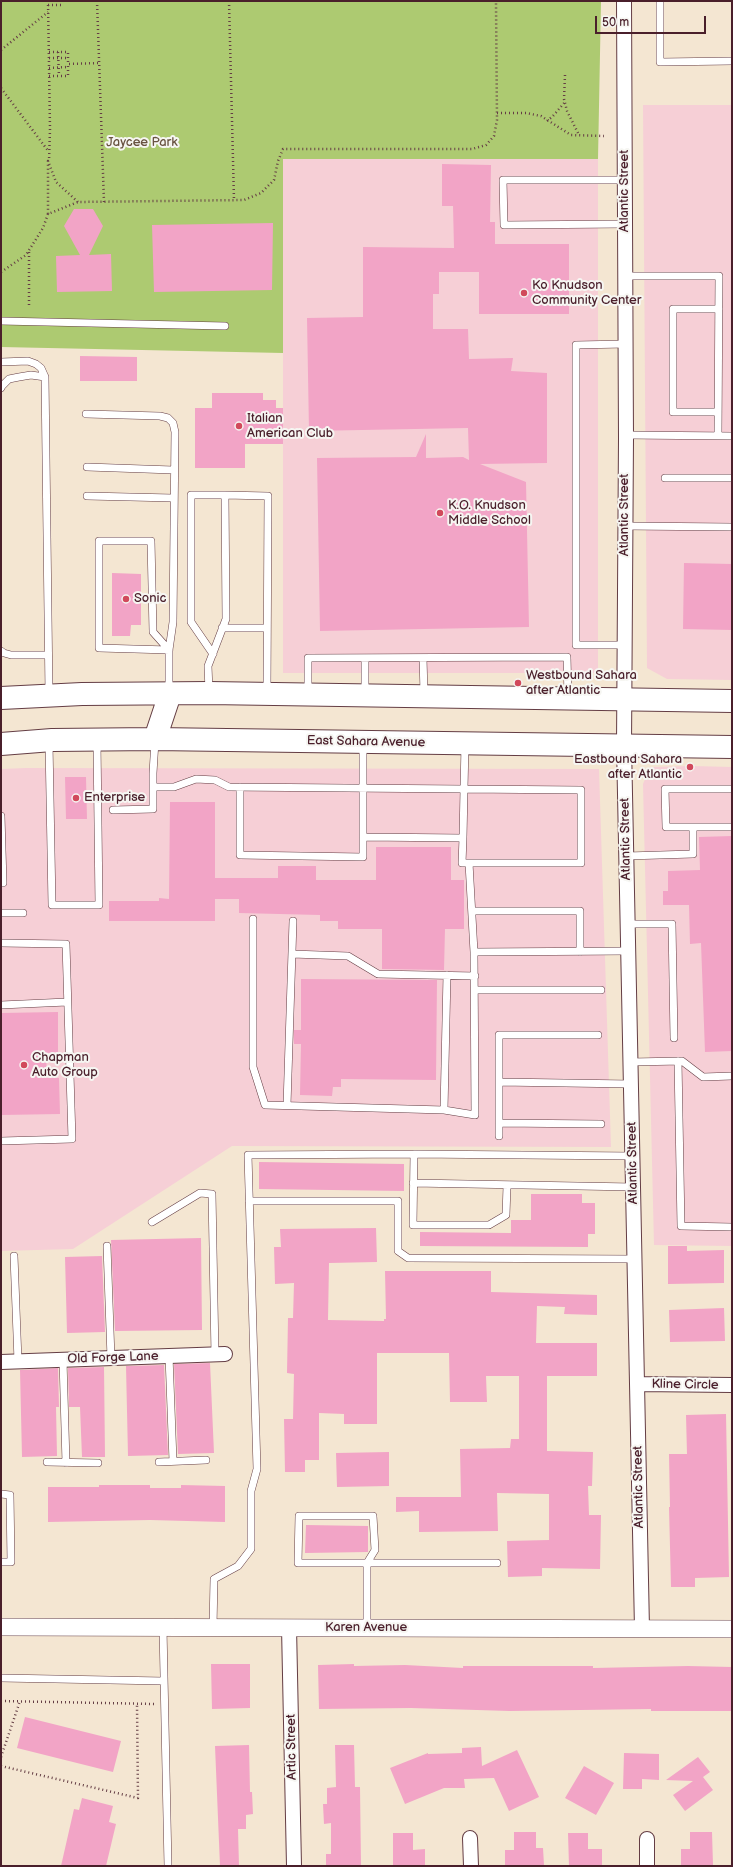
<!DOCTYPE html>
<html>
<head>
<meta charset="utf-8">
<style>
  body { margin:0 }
  #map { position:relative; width:733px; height:1867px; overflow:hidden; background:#f4e6d2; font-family:"Balsamiq Sans",sans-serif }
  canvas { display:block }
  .frame { position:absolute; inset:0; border:2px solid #4a1f2b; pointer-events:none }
  .scale { position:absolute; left:595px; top:16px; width:111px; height:18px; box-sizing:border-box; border:2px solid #4a1f2b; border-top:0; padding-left:5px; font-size:12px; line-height:14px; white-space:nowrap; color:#4a1f2b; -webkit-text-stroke:3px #f6f6f2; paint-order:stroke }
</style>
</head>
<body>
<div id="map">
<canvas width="733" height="1867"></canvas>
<div class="frame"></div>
<div class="scale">50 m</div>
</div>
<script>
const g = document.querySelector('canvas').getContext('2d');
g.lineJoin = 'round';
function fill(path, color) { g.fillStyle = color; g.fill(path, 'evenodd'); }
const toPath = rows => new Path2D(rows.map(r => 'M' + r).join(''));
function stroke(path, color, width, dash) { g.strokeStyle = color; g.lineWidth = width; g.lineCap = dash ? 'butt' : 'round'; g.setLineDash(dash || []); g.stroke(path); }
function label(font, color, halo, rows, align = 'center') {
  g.font = font + ' "Balsamiq Sans",sans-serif'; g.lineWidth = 4; g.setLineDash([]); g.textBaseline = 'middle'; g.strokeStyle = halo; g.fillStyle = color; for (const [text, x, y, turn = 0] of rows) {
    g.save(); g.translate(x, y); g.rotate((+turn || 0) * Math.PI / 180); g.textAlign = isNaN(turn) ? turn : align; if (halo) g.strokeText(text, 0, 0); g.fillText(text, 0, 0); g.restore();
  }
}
fill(toPath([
  [643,105,732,105,732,680,667,679,647,668],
  [283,159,598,159,598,673,283,673],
  [692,766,732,767,732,1246,654,1245,643,784,650,767],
  [26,768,599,769,611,1147,232,1146,73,1249,1,1251,1,769]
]), '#f6cfd6');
fill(toPath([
  [1,1,601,1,598,159,283,159,283,353,1,347]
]), '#adca71');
fill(toPath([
  [442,164,491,165,490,222,495,222,495,244,569,244,569,314,479,314,479,272,439,272,439,294,433,294,433,329,468,329,469,359,513,358,511,371,547,373,547,463,480,464,526,482,529,627,320,631,317,458,416,457,426,434,426,458,463,457,469,460,468,428,309,431,307,318,363,317,363,247,454,248,453,206,442,206],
  [74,209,93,209,103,226,89,255,111,254,112,291,57,292,56,256,80,255,64,226],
  [273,223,272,290,154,292,152,225],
  [80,356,137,357,137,381,80,381],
  [212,393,263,393,263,400,276,400,276,408,283,408,283,444,245,444,245,468,195,468,195,408,212,408],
  [684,563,732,564,732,630,683,629],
  [112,573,141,574,141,625,131,625,130,636,112,636],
  [65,777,86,777,87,819,66,819],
  [170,802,215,802,215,878,278,878,278,866,316,866,316,880,376,880,376,847,451,847,451,880,464,880,464,929,445,929,444,970,382,969,382,929,338,929,338,921,320,921,320,915,239,913,239,899,215,899,215,921,109,921,109,901,159,901,159,898,169,899],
  [732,836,732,1051,705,1052,701,943,690,944,689,905,663,905,663,891,668,891,668,871,700,870,699,837],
  [301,979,437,980,436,1080,341,1079,341,1087,333,1087,332,1096,300,1095,301,1044,294,1044,294,1030,301,1030],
  [58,1012,58,1052,46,1053,47,1078,59,1078,60,1114,1,1115,1,1013],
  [259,1162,404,1164,404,1191,259,1189],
  [531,1194,582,1194,582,1203,595,1203,595,1234,588,1234,588,1247,420,1246,420,1232,511,1233,511,1220,531,1220],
  [376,1228,377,1262,329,1263,328,1320,384,1321,384,1319,386,1319,385,1271,491,1271,491,1292,597,1295,597,1315,564,1314,565,1307,537,1306,536,1343,597,1343,597,1376,547,1376,547,1451,593,1452,592,1486,588,1486,589,1515,601,1515,600,1569,542,1568,542,1576,508,1577,507,1541,549,1540,549,1494,497,1493,498,1531,419,1532,419,1511,396,1512,396,1497,461,1497,460,1449,510,1448,511,1439,519,1439,519,1376,486,1376,487,1402,450,1402,449,1353,377,1353,377,1424,344,1424,344,1414,319,1413,319,1460,305,1460,305,1472,285,1472,284,1419,293,1419,294,1374,287,1373,288,1318,293,1318,294,1283,275,1284,274,1247,281,1247,280,1229],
  [201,1238,202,1330,115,1331,111,1240],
  [668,1246,687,1246,687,1251,724,1250,724,1283,668,1284],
  [102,1256,105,1332,67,1333,65,1257],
  [724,1308,725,1341,670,1342,669,1310],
  [210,1363,214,1453,178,1454,174,1364],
  [164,1365,168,1455,128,1456,126,1366],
  [104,1367,105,1457,82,1457,80,1407,69,1407,68,1368],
  [58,1368,59,1407,56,1407,57,1456,22,1457,20,1370],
  [726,1414,729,1577,695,1578,695,1587,671,1587,669,1507,670,1507,669,1454,687,1454,686,1415],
  [389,1452,389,1486,337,1487,336,1453],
  [99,1485,150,1485,150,1488,181,1488,181,1485,225,1486,225,1522,150,1520,48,1522,48,1487,99,1487],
  [306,1525,368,1526,368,1552,305,1553],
  [211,1664,250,1664,250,1708,212,1709],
  [354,1664,354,1666,405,1665,463,1668,463,1666,593,1666,593,1668,688,1666,732,1667,732,1711,651,1711,651,1709,510,1711,411,1708,319,1709,318,1665],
  [25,1717,121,1741,113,1772,17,1748],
  [249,1745,250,1792,252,1792,253,1814,246,1815,246,1829,238,1829,239,1866,220,1866,215,1746],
  [335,1745,354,1745,355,1787,360,1787,361,1866,326,1866,326,1854,331,1854,331,1823,324,1824,323,1804,327,1804,327,1788,336,1787],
  [481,1747,482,1766,517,1750,539,1797,509,1811,494,1778,464,1779,465,1788,444,1788,405,1804,390,1768,428,1753,428,1754,462,1753,462,1748],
  [624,1753,659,1754,659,1780,642,1779,642,1789,623,1789],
  [698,1757,710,1772,703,1777,713,1790,685,1811,673,1795,693,1781,666,1780],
  [584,1766,614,1783,596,1815,565,1798],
  [82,1798,113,1806,109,1822,116,1824,106,1866,61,1866,74,1809,79,1810],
  [514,1832,536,1832,536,1848,543,1848,544,1865,505,1866,505,1850,514,1850],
  [690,1832,712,1832,713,1865,681,1866,681,1849,690,1849],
  [393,1833,413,1833,413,1850,425,1849,425,1866,393,1866],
  [568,1833,588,1833,588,1849,602,1849,602,1866,569,1866]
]), '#f2a4c6');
const service = toPath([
  [660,1,660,62,732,61],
  [625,180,503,180,504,225,625,224],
  [625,276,719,276,718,436],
  [1,321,225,326],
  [1,362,28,361,36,364,41,368,45,377,49,693],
  [1,388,2,386,9,379,19,377,31,375,45,377],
  [718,412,673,412,673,309,719,309],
  [86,414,160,416,168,418,173,423,175,432,173,622,169,650,169,691],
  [626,435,732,436],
  [87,467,173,470],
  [665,478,732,478],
  [87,496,173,498],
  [625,526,732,527],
  [99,541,151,541,153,632,169,650,99,648,99,541],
  [222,628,267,628],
  [625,645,576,645,576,345,625,344],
  [1,651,4,653,11,655,48,655],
  [213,654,191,622,191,495,225,495],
  [423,658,424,693],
  [209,691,208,666,226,619,225,495,268,496,267,692],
  [308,692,308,658,567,657,568,697],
  [365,694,365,658],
  [49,743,52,905,99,905,97,742],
  [153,787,174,787,196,779,215,780,229,787,464,789,581,790,581,863,462,863,463,838,464,789,465,745],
  [240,787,240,855,363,857,363,745],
  [732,789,665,789,666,827,732,827],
  [113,810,153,809,153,773,155,741],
  [1,816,3,883,1,883],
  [363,837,463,838],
  [627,856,693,854,693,827],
  [472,911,580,911,580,952],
  [1,913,23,913],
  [253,919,253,1067,265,1105,444,1110,475,1115,474,952,469,863],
  [628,924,672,924,674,1038],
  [1,943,66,944,72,1139,1,1141],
  [474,952,629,951],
  [292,954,348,956,378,974,475,976],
  [475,990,601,990],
  [1,1005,67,1002],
  [678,1061,681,1226,732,1227],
  [631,1062,682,1061,703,1077,732,1076],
  [499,1082,499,1035,598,1035],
  [287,1105,293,921],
  [444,1110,447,975],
  [499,1123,601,1124],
  [499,1136,499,1082,631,1084],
  [413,1183,633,1187],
  [507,1186,506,1215,489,1225,413,1225,414,1154,633,1156],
  [249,1201,398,1201,398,1251,408,1258,635,1259],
  [152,1222,200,1193,212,1194,215,1355],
  [107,1246,111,1358],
  [14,1256,18,1361],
  [169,1356,173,1461],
  [63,1360,66,1463],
  [47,1462,98,1463],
  [159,1462,206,1460],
  [1,1494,10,1495,11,1562,1,1562],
  [213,1627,214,1579,238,1566,251,1549,251,1491,257,1469,248,1155,414,1154],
  [367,1627,367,1563,375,1550,373,1516,299,1516,298,1563,497,1563],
  [163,1628,168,1866],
  [1,1678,164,1681]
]);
const minor = toPath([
  [624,1,626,438,624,745,642,1629],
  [1,1362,225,1354],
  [638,1384,732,1385],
  [289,1627,294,1866],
  [470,1838,471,1866],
  [647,1839,647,1866]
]);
const tertiary = toPath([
  [1,1627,732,1629]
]);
const primary = toPath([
  [1,698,82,694,209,693,732,701],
  [155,739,170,694],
  [1,744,52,740,155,739,732,747]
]);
stroke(service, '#643d44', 8);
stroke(minor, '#643d44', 16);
stroke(tertiary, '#643d44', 18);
stroke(primary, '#643d44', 24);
stroke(toPath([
  [48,1,50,129,49,161],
  [97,1,104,202],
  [229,1,234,200],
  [48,5,64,5],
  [1,50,48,12],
  [49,52,68,52,68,64,100,63],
  [58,52,59,76],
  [49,58,68,58],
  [49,68,68,67],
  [565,75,564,99,567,111,579,135],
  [49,76,68,76,68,64],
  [1,88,49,152],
  [497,113,526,113,541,116,571,135,604,136],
  [547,121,553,116,565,102],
  [78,202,56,182,48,161,48,214,78,202,244,200,261,193,274,180,278,161,283,149,472,149,486,145,494,136,497,120,496,1],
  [29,252,29,308],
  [1,272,26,255,43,228,48,214],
  [1,1701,154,1704],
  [1,1757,20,1701],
  [1,1766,138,1798,137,1704]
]), '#643d44', 2.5, [1, 3]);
stroke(service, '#fff', 7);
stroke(minor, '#fff', 14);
stroke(tertiary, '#fff', 17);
stroke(primary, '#fff', 22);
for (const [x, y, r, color] of [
  [524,293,4,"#d1495b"],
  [239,426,4,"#d1495b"],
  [440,513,4,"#d1495b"],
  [126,599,4,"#d1495b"],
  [518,683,4,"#d1495b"],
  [690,767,4,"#d1495b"],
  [76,798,4,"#d1495b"],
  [24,1065,4,"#d1495b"]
]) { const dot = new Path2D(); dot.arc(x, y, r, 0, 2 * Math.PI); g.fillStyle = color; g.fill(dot); stroke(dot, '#f6f6f2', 1.5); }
label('13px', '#685240', '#f6f6f2', [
  ["Jaycee Park",142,143]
]);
label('13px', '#4a1f2b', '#f6f6f2', [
  ["Atlantic Street",625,191,-90],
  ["Atlantic Street",625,515,-90],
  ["East Sahara Avenue",366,742,1],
  ["Atlantic Street",626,839,-91],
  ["Atlantic Street",633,1163,-91],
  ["Old Forge Lane",113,1358,-2],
  ["Kline Circle",685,1385,1],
  ["Atlantic Street",639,1487,-91],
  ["Karen Avenue",366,1628],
  ["Artic Street",292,1747,-91]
]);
label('13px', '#4a1f2b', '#f6f6f2', [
  ["Ko Knudson",532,286],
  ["Community Center",532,301],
  ["Italian",247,419],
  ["American Club",247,434],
  ["K.O. Knudson",448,506],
  ["Middle School",448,521],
  ["Sonic",134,599],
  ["Westbound Sahara",526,676],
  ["after Atlantic",526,691],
  ["Eastbound Sahara",682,760,"right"],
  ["after Atlantic",682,775,"right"],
  ["Enterprise",84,798],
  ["Chapman",32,1058],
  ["Auto Group",32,1073]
], 'left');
</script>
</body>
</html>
